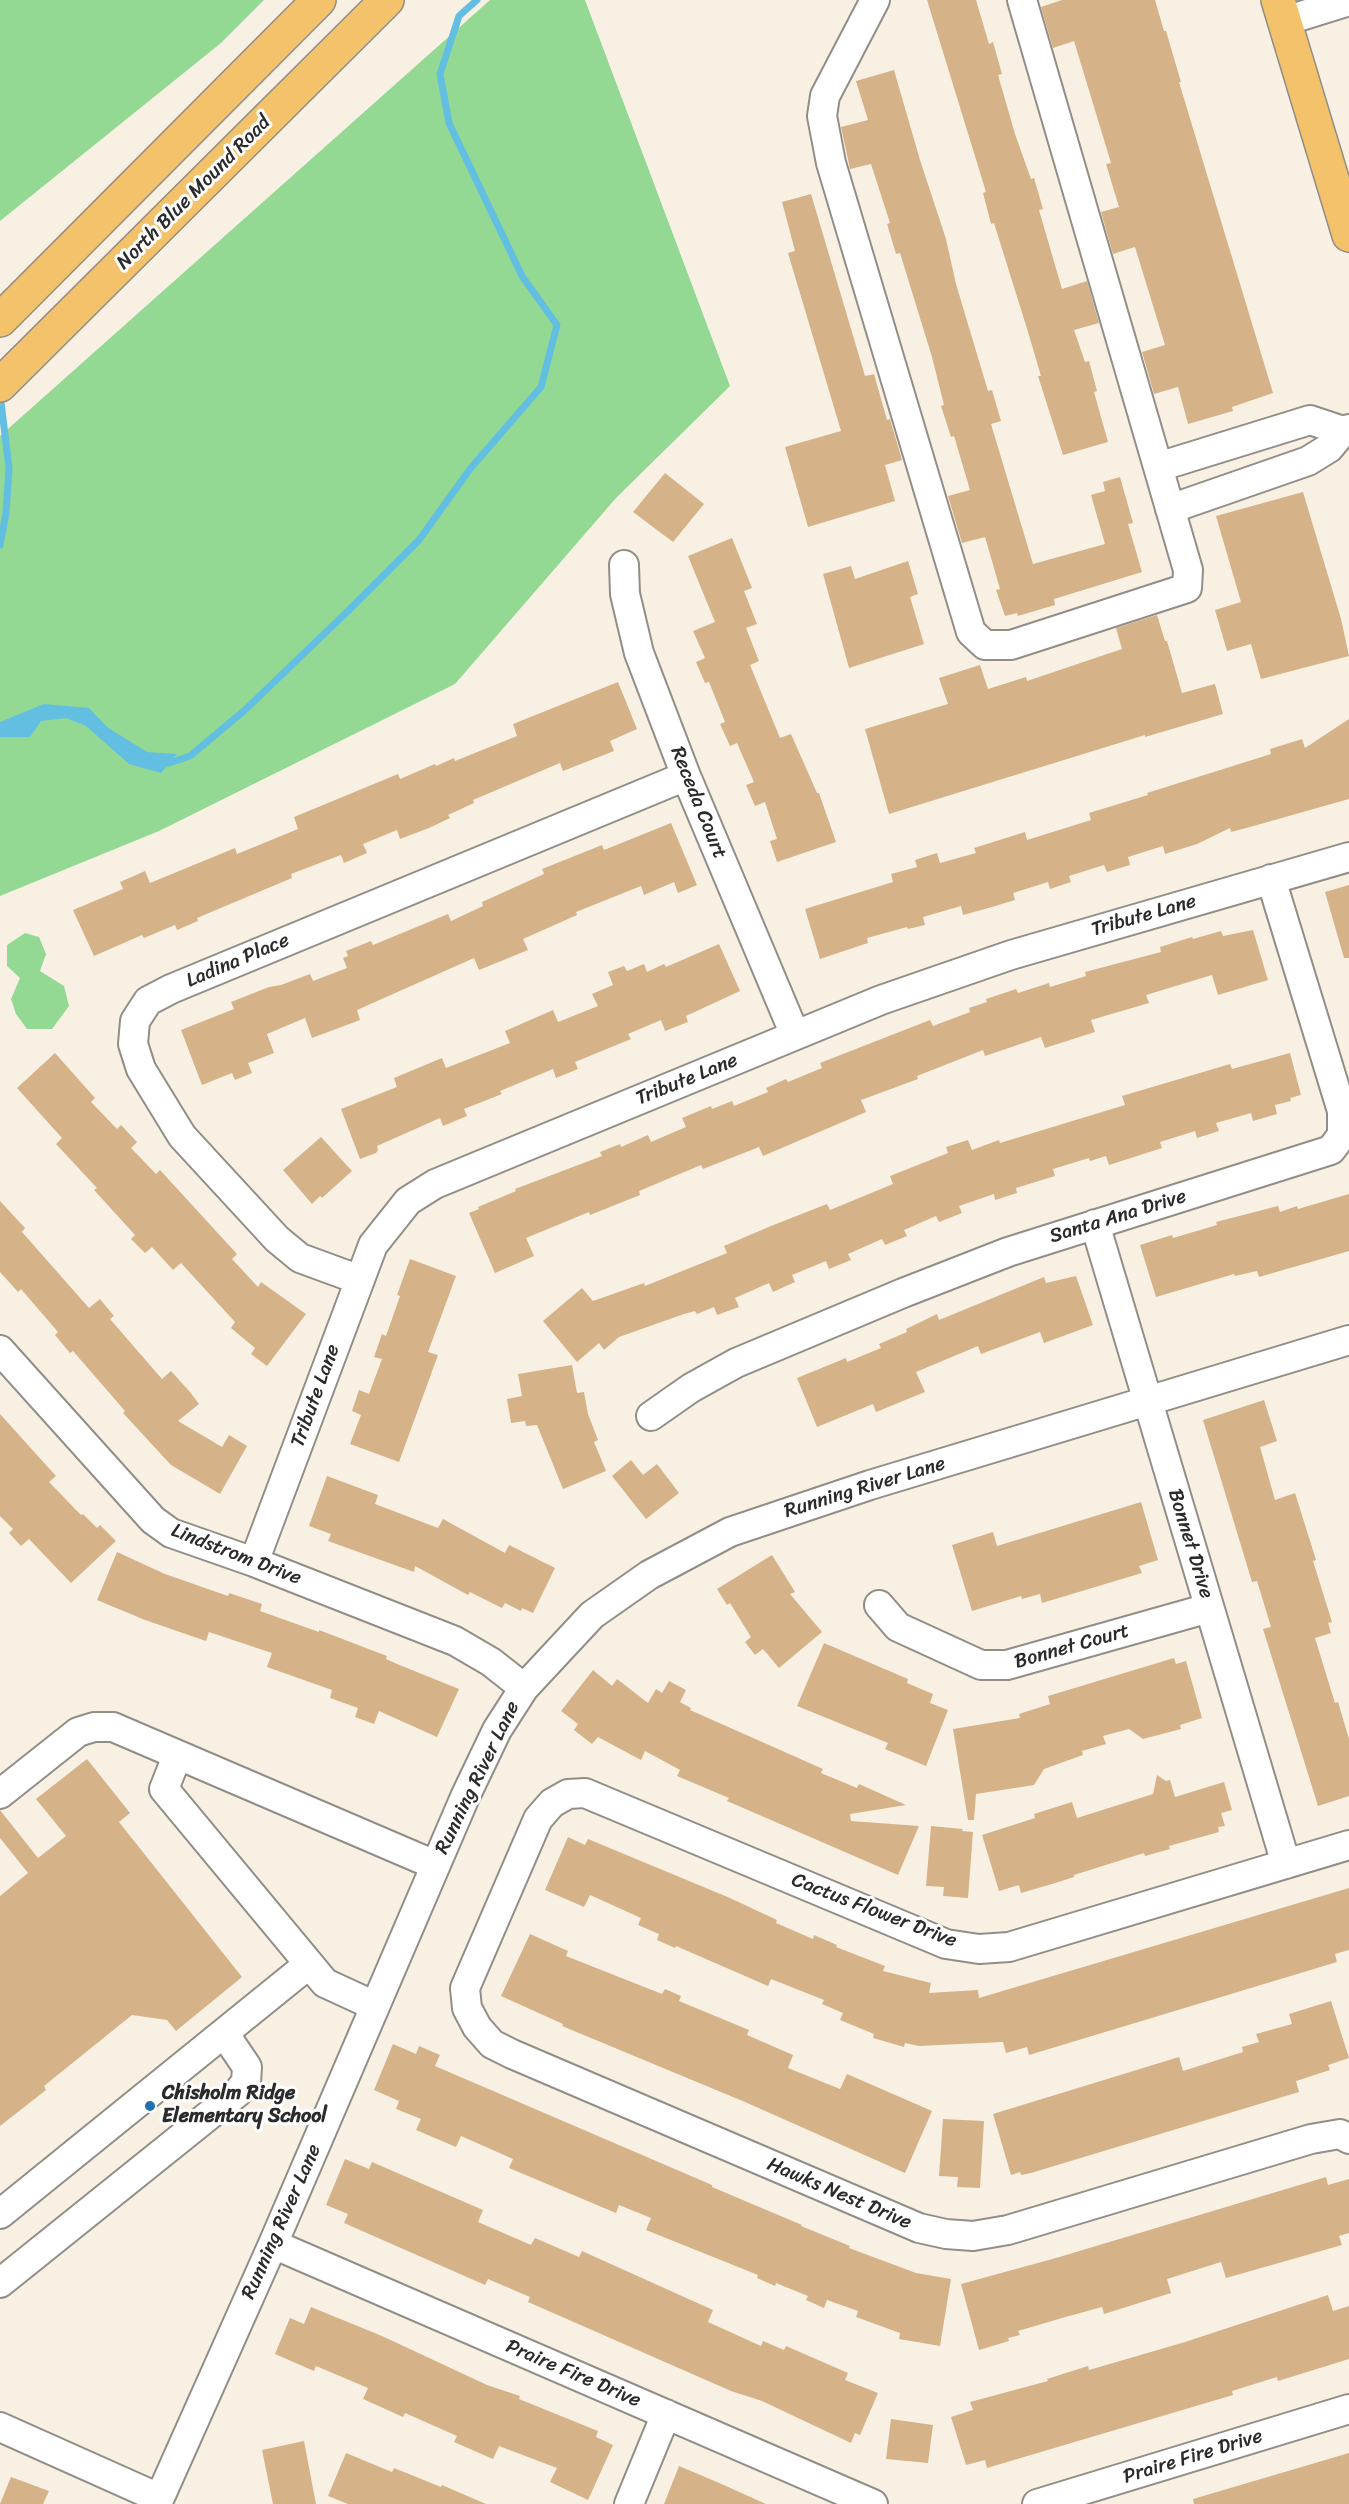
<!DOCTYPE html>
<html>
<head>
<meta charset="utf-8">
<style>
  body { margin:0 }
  canvas { display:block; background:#f8f1e3 }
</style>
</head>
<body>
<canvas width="1349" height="2504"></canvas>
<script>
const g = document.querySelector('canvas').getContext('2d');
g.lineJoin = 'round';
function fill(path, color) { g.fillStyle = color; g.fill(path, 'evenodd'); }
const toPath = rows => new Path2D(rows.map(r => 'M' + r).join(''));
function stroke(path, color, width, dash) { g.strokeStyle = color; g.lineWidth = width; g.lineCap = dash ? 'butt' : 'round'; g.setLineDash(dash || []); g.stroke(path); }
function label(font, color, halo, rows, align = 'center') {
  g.font = font + ' Sriracha,sans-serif'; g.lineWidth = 6; g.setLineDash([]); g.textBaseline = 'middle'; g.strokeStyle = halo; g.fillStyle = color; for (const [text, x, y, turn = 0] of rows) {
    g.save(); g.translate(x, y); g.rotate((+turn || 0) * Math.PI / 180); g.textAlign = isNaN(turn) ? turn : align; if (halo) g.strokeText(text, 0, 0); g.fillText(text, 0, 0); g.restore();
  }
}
fill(toPath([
  [0,0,264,0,221,43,0,221],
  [490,0,585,0,730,386,616,498,455,684,159,831,0,896,0,436],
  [25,933,39,937,46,954,40,971,64,986,69,1006,52,1029,27,1029,16,1014,11,999,20,978,7,966,7,945]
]), '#94d993');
fill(toPath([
  [44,704,89,708,107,727,147,752,177,754,161,773,129,764,86,726,66,718,41,721,30,737,0,737,0,722]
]), '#63bfe1');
stroke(toPath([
  [0,394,9,468,6,513,0,545],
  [161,762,169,763,190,756,245,710,350,609,419,540,470,469,541,387,557,325,522,276,449,123,440,74,459,16,477,0]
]), '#63bfe1', 7);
fill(toPath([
  [927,0,976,0,989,44,993,42,1002,74,998,75,1015,134,1031,179,1034,178,1043,209,1039,210,1062,289,1087,281,1099,323,1074,330,1085,362,1089,361,1097,391,1094,392,1108,442,1063,455,1038,376,1041,376,1028,332,994,223,991,224,983,193,986,192],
  [1062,0,1155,0,1164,31,1166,31,1181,82,1179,82,1273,393,1232,407,1233,411,1188,424,1178,387,1154,394,1142,352,1165,345,1135,247,1113,254,1101,212,1119,207,1106,164,1111,163,1074,41,1053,48,1041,7],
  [894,70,920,160,946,239,956,284,988,391,992,390,1001,421,991,424,1033,564,1105,544,1091,495,1105,491,1103,482,1120,477,1133,523,1128,524,1142,572,1054,599,1055,605,1018,616,1017,613,1005,616,996,590,1000,589,985,537,962,543,948,496,970,490,954,436,951,437,941,406,944,405,932,357,900,253,896,254,887,224,890,223,871,164,850,169,841,127,868,120,856,81],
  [811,194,865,376,874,374,887,420,890,419,902,460,885,465,895,501,808,527,785,447,841,431,788,253,795,251,782,202],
  [665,473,704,504,673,542,633,512],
  [1303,492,1341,619,1349,656,1261,679,1251,644,1227,651,1215,610,1241,602,1216,516],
  [732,538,752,588,744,591,757,624,746,628,759,661,750,665,780,738,791,734,817,793,819,793,836,842,777,862,770,841,777,839,765,802,755,806,746,785,754,782,737,743,730,746,720,724,725,722,709,682,705,683,696,662,705,658,693,631,715,622,688,556],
  [908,561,918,594,910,597,924,644,849,668,823,574,851,566,855,579],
  [1157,615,1165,641,1167,641,1182,693,1215,684,1223,714,1145,737,1145,735,889,814,865,729,948,704,939,678,980,665,988,689,1026,677,1027,681,1122,649,1116,628],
  [618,682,637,729,610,741,614,751,563,771,560,763,473,800,474,803,448,815,450,818,429,828,400,839,397,830,363,844,367,853,344,863,341,855,325,861,291,874,292,878,197,918,198,921,177,930,175,925,144,938,142,935,94,956,73,910,123,889,120,882,145,871,150,883,235,848,237,854,298,829,294,817,398,774,400,779,435,764,436,766,454,758,455,761,517,736,513,724],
  [1349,719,1349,799,1250,827,1231,832,1230,828,1197,844,1165,854,1163,846,1128,857,1130,865,1107,872,1104,865,1069,876,1071,882,1050,889,1048,882,1013,893,1015,900,992,907,963,915,961,906,923,917,925,925,908,929,907,927,867,938,868,943,820,959,805,909,893,882,891,874,917,867,915,860,937,853,940,863,976,853,974,848,1025,832,1027,840,1091,820,1089,813,1148,795,1147,793,1271,754,1270,749,1302,739,1305,748],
  [671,823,697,885,678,893,674,882,644,895,641,886,576,912,577,915,523,939,528,950,479,970,474,958,357,1010,360,1020,312,1038,305,1018,267,1034,274,1053,248,1063,252,1073,235,1080,232,1073,202,1085,181,1030,234,1009,231,1002,269,987,281,985,310,974,313,981,347,968,343,958,348,956,346,951,371,941,373,945,448,914,451,921,483,906,482,902,544,874,542,869,602,845,604,850],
  [1349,885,1349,958,1344,958,1325,892],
  [1253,930,1268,980,1218,995,1212,975,1146,995,1149,1003,1091,1020,1095,1032,1045,1048,1041,1037,985,1056,983,1050,917,1076,918,1079,861,1100,866,1112,763,1156,759,1147,703,1169,701,1165,639,1191,640,1195,590,1215,589,1212,526,1238,534,1256,495,1273,469,1213,479,1209,478,1207,516,1191,515,1189,602,1156,600,1152,620,1144,621,1147,648,1135,651,1142,686,1127,682,1118,711,1106,712,1109,732,1101,734,1106,768,1092,766,1088,786,1079,788,1082,822,1068,820,1063,930,1020,933,1026,970,1012,969,1008,987,1002,986,999,1016,989,1018,993,1049,983,1050,987,1086,976,1085,972,1161,952,1160,947,1192,937,1193,939,1221,931,1223,936],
  [719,944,740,991,686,1016,688,1022,665,1031,661,1020,628,1034,631,1039,575,1062,578,1069,556,1078,553,1069,500,1091,502,1094,464,1109,467,1116,443,1126,440,1118,377,1146,378,1150,376,1153,360,1159,341,1109,397,1087,394,1078,442,1058,446,1068,510,1043,505,1031,553,1010,558,1022,598,1006,592,994,613,985,608,972,624,966,627,971,644,964,647,972,664,964,666,967],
  [55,1053,95,1098,91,1102,117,1129,121,1125,137,1142,131,1148,156,1174,160,1170,237,1254,232,1259,258,1287,261,1282,306,1314,267,1366,251,1354,255,1348,231,1328,235,1322,181,1263,173,1270,152,1247,145,1253,131,1239,135,1235,94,1190,97,1188,56,1144,62,1138,17,1088],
  [1290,1053,1301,1095,1290,1098,1291,1101,1275,1105,1277,1114,1253,1121,1251,1113,1216,1123,1219,1131,1197,1138,1195,1131,1160,1142,1162,1148,1109,1165,1106,1156,1090,1161,1089,1158,1053,1169,1055,1176,1016,1188,1017,1193,995,1200,994,1194,959,1206,962,1213,939,1222,936,1216,904,1230,907,1236,885,1245,882,1239,848,1254,851,1260,829,1269,826,1261,792,1275,795,1282,773,1292,769,1283,735,1298,739,1307,717,1315,714,1307,697,1314,695,1311,684,1314,619,1337,604,1350,599,1343,577,1362,543,1321,582,1288,593,1301,644,1283,645,1286,727,1253,724,1246,771,1226,827,1204,830,1210,893,1184,890,1176,948,1153,946,1147,968,1140,972,1150,999,1140,1000,1143,1125,1105,1122,1096,1230,1064,1232,1069],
  [321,1137,352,1171,322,1198,320,1196,312,1204,283,1170],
  [1349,1194,1349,1251,1259,1277,1257,1271,1235,1276,1234,1274,1156,1297,1140,1245,1172,1235,1173,1238,1217,1225,1216,1222,1278,1206,1280,1212,1297,1206,1298,1209],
  [0,1201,25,1228,22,1232,89,1308,100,1299,114,1316,110,1319,162,1379,171,1371,190,1392,199,1404,178,1421,222,1447,229,1435,247,1446,220,1494,171,1465,123,1413,125,1411,73,1351,70,1353,55,1335,58,1332,21,1289,18,1292,0,1272],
  [410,1259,456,1276,428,1352,438,1355,399,1462,350,1444,361,1415,352,1411,359,1390,369,1394,382,1359,374,1357,382,1334,386,1336,400,1296,397,1295],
  [1076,1276,1093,1325,1044,1343,1040,1332,981,1354,978,1346,916,1372,925,1392,876,1412,873,1404,817,1427,797,1378,846,1358,847,1362,881,1348,879,1344,907,1332,906,1329,937,1314,939,1320,1044,1277,1046,1283],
  [572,1365,577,1393,584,1392,588,1414,598,1440,594,1442,606,1471,563,1489,537,1425,526,1426,525,1421,511,1423,507,1399,522,1396,518,1374],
  [1264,1400,1277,1441,1260,1447,1275,1500,1295,1493,1316,1560,1313,1561,1332,1622,1328,1623,1331,1633,1315,1638,1335,1703,1338,1702,1349,1739,1349,1796,1318,1806,1263,1629,1271,1627,1257,1581,1252,1582,1203,1420],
  [0,1414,56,1476,49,1482,81,1515,83,1514,97,1528,100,1525,116,1541,71,1583,29,1539,21,1546,9,1533,13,1529,0,1516],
  [631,1460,643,1475,657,1464,679,1493,646,1519,612,1476],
  [327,1476,378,1495,375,1504,438,1528,443,1519,505,1553,509,1545,555,1568,533,1613,522,1608,521,1611,505,1603,502,1608,470,1592,468,1595,415,1566,414,1572,328,1541,331,1534,309,1526],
  [1141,1502,1158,1560,1139,1566,1142,1573,1042,1603,1040,1594,1022,1599,1021,1596,972,1611,952,1545,993,1532,997,1546],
  [117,1552,165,1574,228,1596,229,1593,262,1604,260,1611,319,1632,319,1630,387,1656,386,1659,397,1664,459,1689,437,1737,379,1711,374,1724,355,1717,358,1708,330,1698,332,1690,267,1667,272,1653,209,1632,206,1641,145,1620,97,1600],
  [772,1555,795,1592,790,1594,822,1632,779,1668,763,1649,755,1655,745,1642,751,1637,730,1603,727,1605,717,1589],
  [824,1643,908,1679,907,1683,933,1694,930,1703,948,1710,926,1766,885,1749,888,1743,797,1706],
  [1174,1658,1176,1664,1186,1661,1202,1718,1180,1725,1181,1729,1143,1739,1129,1729,1103,1736,1106,1744,1082,1751,1083,1755,1044,1769,1034,1785,976,1794,974,1820,968,1820,953,1729,1020,1718,1019,1714,1050,1704,1048,1696],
  [593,1670,612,1686,617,1679,648,1703,656,1689,662,1693,669,1681,686,1690,680,1702,691,1708,690,1710,823,1769,821,1773,857,1788,859,1784,906,1805,850,1814,851,1821,919,1826,898,1875,727,1801,729,1798,677,1776,680,1770,645,1751,641,1760,598,1737,592,1744,574,1730,578,1724,561,1711],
  [87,1759,130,1813,119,1822,242,1977,176,2031,167,2020,132,2015,44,2086,46,2090,0,2126,0,1896,28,1873,0,1838,0,1810,38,1858,66,1836,36,1799],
  [1157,1775,1166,1781,1170,1780,1175,1797,1224,1782,1232,1810,1221,1813,1225,1826,1218,1827,1219,1832,1169,1846,1170,1849,1145,1856,1144,1853,1074,1875,1074,1877,1052,1884,1021,1893,1019,1885,999,1891,982,1835,1035,1818,1034,1814,1072,1802,1077,1818,1153,1794],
  [931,1826,963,1829,962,1831,973,1832,968,1898,943,1896,944,1887,926,1886],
  [568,1837,585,1845,588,1839,730,1898,777,1920,776,1923,813,1939,814,1935,837,1945,836,1947,885,1966,883,1971,931,1983,929,1993,978,1990,979,1998,1349,1888,1349,1950,1335,1954,1337,1962,1029,2055,1027,2047,1006,2053,1003,2042,919,2046,905,2043,904,2047,873,2038,874,2034,840,2020,843,2013,822,2004,824,2000,771,1979,768,1986,676,1946,675,1948,657,1940,659,1934,638,1925,641,1918,590,1895,584,1907,545,1890],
  [530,1934,568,1951,566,1956,662,1994,665,1989,681,1996,679,2001,749,2030,747,2035,793,2055,788,2068,840,2089,847,2074,932,2111,905,2173,745,2102,562,2026,563,2024,501,1996],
  [1331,2001,1349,2058,1328,2065,1330,2070,1296,2081,1299,2092,1031,2173,1021,2175,1020,2172,1011,2175,993,2114,1179,2057,1183,2071,1243,2052,1242,2047,1259,2042,1256,2034,1292,2024,1289,2014],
  [393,2044,416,2054,419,2046,440,2055,435,2066,712,2185,712,2187,802,2225,801,2226,850,2246,849,2248,916,2273,951,2279,940,2346,899,2339,900,2333,856,2317,858,2311,827,2300,824,2308,806,2300,808,2296,776,2283,775,2286,757,2278,758,2275,646,2230,651,2218,619,2205,616,2213,509,2168,513,2159,461,2136,456,2147,416,2130,421,2119,396,2109,399,2101,374,2090],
  [943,2119,984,2121,980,2188,957,2187,958,2177,939,2176],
  [345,2159,369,2169,372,2162,483,2210,478,2222,531,2245,535,2238,579,2257,582,2251,713,2310,708,2322,761,2346,763,2341,784,2350,786,2346,848,2373,845,2380,878,2393,860,2435,855,2433,851,2443,762,2401,731,2391,528,2302,530,2297,488,2279,485,2285,344,2223,348,2214,326,2205],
  [1326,2177,1328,2185,1349,2179,1349,2233,1339,2236,1342,2245,1226,2278,1221,2262,1167,2279,1171,2293,1104,2314,1102,2307,1062,2318,1018,2331,1020,2335,1008,2338,1009,2341,979,2350,961,2284,1056,2258],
  [1328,2295,1333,2311,1349,2306,1349,2359,1278,2381,1277,2377,1232,2391,1233,2395,987,2468,985,2460,966,2465,951,2417,973,2410,970,2402,1048,2381,1047,2379,1088,2366,1089,2370,1185,2342],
  [311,2307,382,2336,487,2385,520,2396,519,2399,598,2431,596,2437,613,2445,588,2500,550,2482,557,2468,499,2446,493,2459,454,2442,457,2436,405,2413,403,2417,363,2399,368,2388,316,2366,314,2371,275,2354,290,2318,304,2324],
  [891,2419,933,2425,928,2463,886,2459],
  [304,2441,316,2504,273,2504,262,2450],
  [346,2453,392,2472,394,2468,441,2487,442,2485,486,2504,348,2504,328,2496],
  [1349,2453,1349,2504,1194,2504,1193,2499],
  [679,2466,717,2482,766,2504,664,2504],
  [11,2477,49,2491,43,2504,0,2504]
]), '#d6b289');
const minor = toPath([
  [875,0,825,96,822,116,831,163,971,632,985,645,1011,645,1187,588,1188,570,1022,0],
  [1285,21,1349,1],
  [1158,467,1310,420,1343,431],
  [1170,509,1308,461,1329,448,1343,431,1349,429],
  [624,565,625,594,639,653,686,776,795,1035],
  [1095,1224,1286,1864],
  [360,1280,300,1258,277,1239,182,1136,141,1069,133,1044,135,1021,148,1001,171,989,686,776],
  [0,1350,153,1520,171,1533,254,1562,455,1641,491,1662,524,1688],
  [651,1416,691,1388,736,1363,903,1293,1008,1252,1331,1150,1342,1135,1342,1111,1271,879],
  [254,1562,373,1245,408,1201,435,1184,881,1000,1011,955,1349,857],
  [879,1605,898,1627,981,1665,1007,1665,1209,1608],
  [177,1756,164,1789,325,1983,375,2006],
  [0,1794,78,1732,94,1727,113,1727,435,1865],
  [1349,1845,1009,1947,979,1949,946,1944,585,1793,568,1794,552,1803,538,1819,465,1988,467,2008,477,2027,492,2044,512,2054,919,2228,946,2234,973,2236,1008,2230,1311,2139,1340,2134,1349,2139],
  [0,2214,309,1964],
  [273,2244,873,2504],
  [0,2283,238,2092,246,2082,247,2067,224,2033],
  [0,2427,159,2498],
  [157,2504,273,2244,465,1797,497,1730,524,1688,592,1615,649,1575,730,1532,870,1485,1349,1340],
  [629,2504,666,2414],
  [1037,2504,1349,2409]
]);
const major = toPath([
  [1278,0,1349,235],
  [0,320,319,0],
  [0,385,387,0]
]);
stroke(minor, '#928e87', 32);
stroke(major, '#928e87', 36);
stroke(minor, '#fff', 28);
stroke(major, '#f3c26a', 33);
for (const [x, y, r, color] of [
  [150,2106,6,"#1f6fb2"]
]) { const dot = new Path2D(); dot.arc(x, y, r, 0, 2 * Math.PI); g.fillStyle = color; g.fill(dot); stroke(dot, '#fff', 2); }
label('20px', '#2b2b2b', '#fff', [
  ["North Blue Mound Road",194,193,-45],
  ["Receda Court",698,803,68],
  ["Tribute Lane",1144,916,-16],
  ["Ladina Place",238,961,-23],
  ["Tribute Lane",687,1080,-22],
  ["Santa Ana Drive",1118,1217,-17],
  ["Tribute Lane",316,1396,-70],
  ["Running River Lane",865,1488,-17],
  ["Bonnet Drive",1190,1544,73],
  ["Lindstrom Drive",236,1555,21],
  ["Bonnet Court",1072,1647,-16],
  ["Running River Lane",478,1778,-64],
  ["Cactus Flower Drive",874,1911,21],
  ["Hawks Nest Drive",839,2194,23],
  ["Running River Lane",282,2222,-66],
  ["Praire Fire Drive",573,2374,23],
  ["Praire Fire Drive",1193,2457,-17]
]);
label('bold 20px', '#2b2b2b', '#fff', [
  ["Chisholm Ridge",162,2094],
  ["Elementary School",162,2117]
], 'left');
</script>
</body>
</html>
